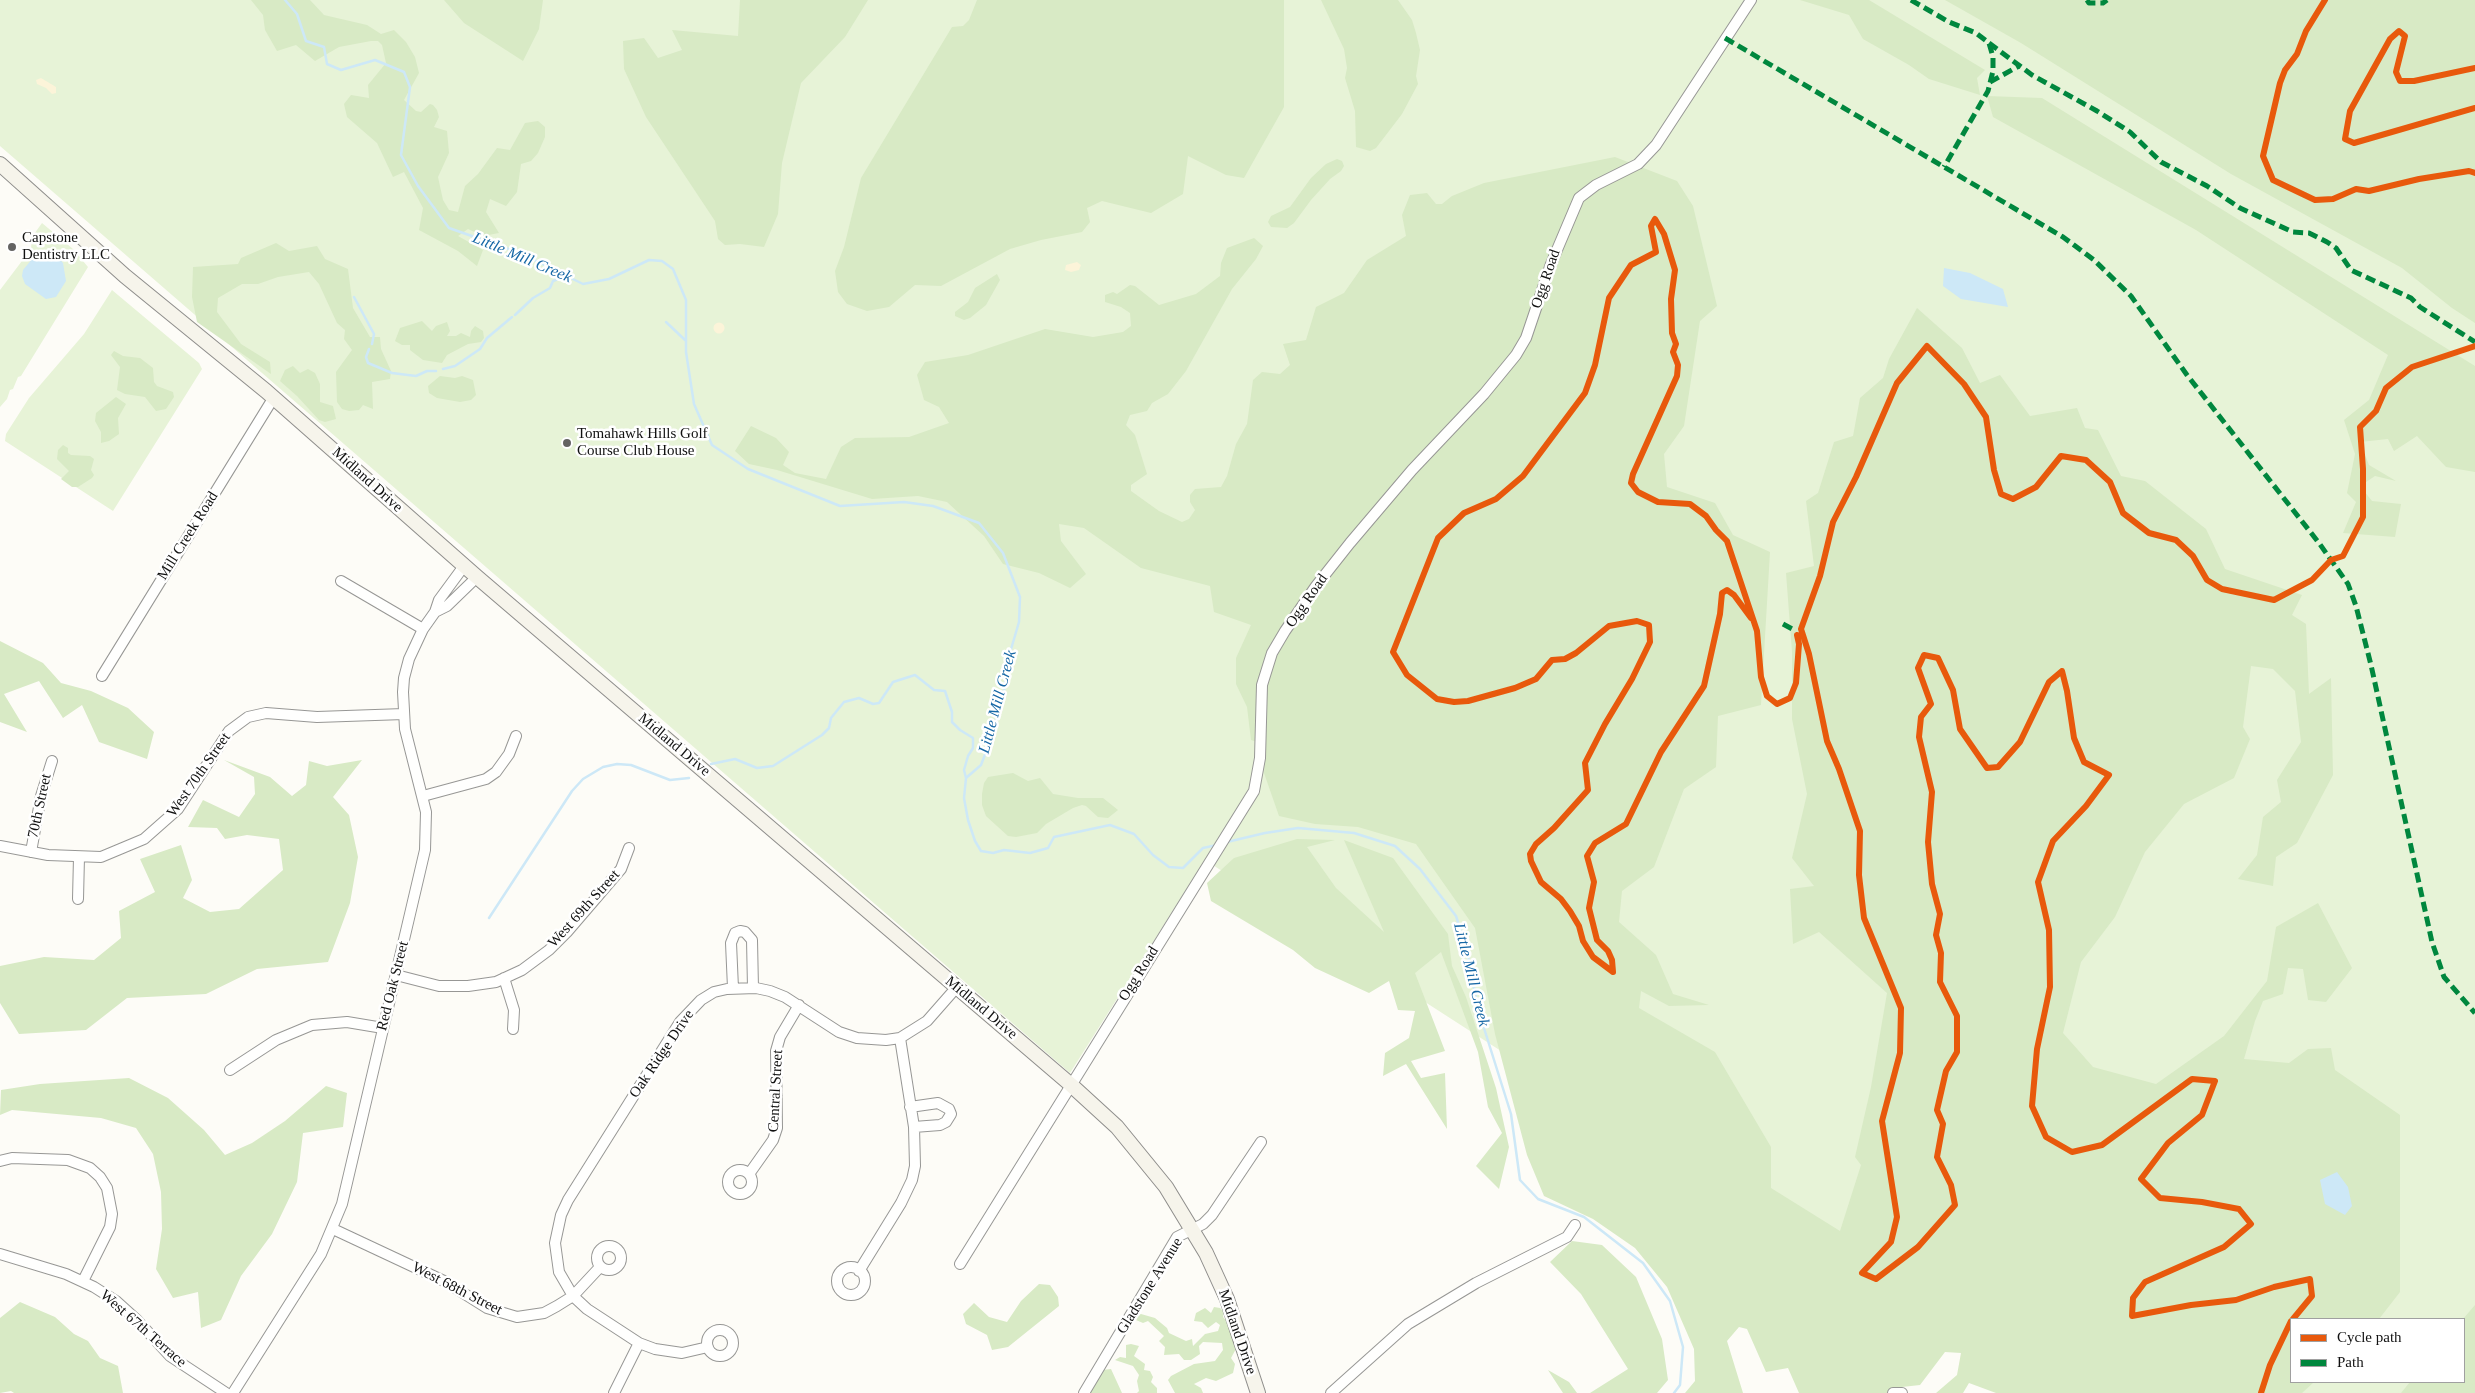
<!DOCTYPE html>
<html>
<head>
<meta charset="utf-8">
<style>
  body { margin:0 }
  #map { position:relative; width:2475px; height:1393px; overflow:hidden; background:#fdfcf7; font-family:Georgia,serif }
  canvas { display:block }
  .legend { position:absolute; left:2290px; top:1318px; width:175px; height:65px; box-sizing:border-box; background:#fff; border:1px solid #a0a0a0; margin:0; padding:6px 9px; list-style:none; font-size:15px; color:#111 }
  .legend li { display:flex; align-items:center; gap:10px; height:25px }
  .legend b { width:25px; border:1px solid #a0a0a0 }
</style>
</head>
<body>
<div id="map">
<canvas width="2475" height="1393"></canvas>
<ul class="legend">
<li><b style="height:6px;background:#e8590c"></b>Cycle path</li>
<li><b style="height:6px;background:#00873e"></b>Path</li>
</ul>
</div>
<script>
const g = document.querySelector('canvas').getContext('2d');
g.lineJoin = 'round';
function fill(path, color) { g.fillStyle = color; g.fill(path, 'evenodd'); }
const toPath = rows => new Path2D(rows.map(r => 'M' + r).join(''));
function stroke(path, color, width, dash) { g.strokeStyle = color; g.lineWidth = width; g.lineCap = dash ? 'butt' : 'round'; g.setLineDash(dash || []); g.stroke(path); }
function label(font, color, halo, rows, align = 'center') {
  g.font = font + ' Georgia,serif'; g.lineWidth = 5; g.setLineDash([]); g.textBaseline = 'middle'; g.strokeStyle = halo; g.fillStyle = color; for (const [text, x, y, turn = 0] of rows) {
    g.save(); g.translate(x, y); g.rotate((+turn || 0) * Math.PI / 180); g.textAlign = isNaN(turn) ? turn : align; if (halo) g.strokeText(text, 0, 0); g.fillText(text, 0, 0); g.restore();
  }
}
fill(toPath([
  [0,0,2475,0,2475,1393,2031,1393,1205,860,1070,1073,0,146],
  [2291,1319,2464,1319,2464,1382,2291,1382],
  [42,223,73,249,88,267,21,376,18,377,13,389,10,390,7,399,0,407,0,290,31,249,32,237],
  [112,290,199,363,202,369,113,511,5,441,6,434,29,398,84,334]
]), '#e7f3d7');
fill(toPath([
  [251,0,310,0,324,15,367,25,381,34,394,30,406,42,415,57,419,73,404,100,416,111,421,112,430,104,433,105,437,110,439,117,434,127,447,131,449,153,438,177,443,200,449,210,458,212,465,186,478,174,497,148,510,150,525,123,538,121,545,127,545,137,538,153,531,161,521,164,517,192,506,206,490,199,486,212,499,233,483,236,468,229,458,236,483,250,477,266,458,251,419,230,423,208,404,172,393,177,377,143,347,117,344,104,351,95,369,98,368,85,386,63,382,45,378,41,371,41,339,47,315,61,296,45,277,51,265,30,263,15],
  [444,0,543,0,539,29,523,61,464,23],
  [740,0,868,0,845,37,801,83,782,163,778,214,764,247,740,244,725,245,718,239,715,221,646,117,624,69,623,41,644,38,658,58,682,50,672,30,738,36],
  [977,0,1284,0,1284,107,1244,178,1226,175,1188,156,1183,194,1151,213,1102,201,1087,208,1090,222,1082,232,1041,240,1010,249,941,286,915,285,889,307,867,311,847,304,838,292,835,271,844,247,861,178,952,27,963,26,969,20],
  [1321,0,1398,0,1412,20,1416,33,1420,50,1416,76,1418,84,1402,114,1376,148,1370,151,1356,147,1355,111,1345,78,1347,68,1344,49],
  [1800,0,1869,0,1985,70,1977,78,1980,95,1929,79,1909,65,1863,39,1849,15],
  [1945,0,2475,0,2475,323,2452,308,2402,268,2231,174,2021,43],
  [1987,96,2042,98,2475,366,2475,472,2446,467,2417,436,2394,451,2388,439,2360,442,2369,465,2396,481,2375,476,2360,486,2372,501,2401,504,2395,537,2343,533,2356,502,2347,493,2355,454,2344,420,2369,400,2388,355,2196,230,1993,117],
  [1615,157,1677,181,1693,206,1717,306,1700,321,1684,426,1664,454,1667,487,1715,503,1733,535,1770,552,1761,705,1718,716,1716,767,1684,789,1654,867,1622,891,1619,922,1656,955,1673,994,1709,1005,1669,1006,1641,991,1639,1008,1715,1052,1771,1147,1771,1188,1840,1231,1861,1165,1855,1157,1871,1087,1887,993,1819,932,1793,944,1790,889,1814,886,1792,858,1807,794,1792,719,1792,652,1786,573,1814,566,1806,501,1818,493,1834,442,1853,436,1860,398,1883,378,1889,359,1917,308,1962,348,1980,383,2000,375,2030,416,2077,408,2085,428,2098,430,2121,476,2145,481,2206,529,2225,569,2302,595,2292,615,2306,624,2309,694,2331,678,2333,775,2297,843,2276,857,2273,886,2238,879,2257,855,2263,817,2281,802,2277,780,2301,742,2295,691,2273,669,2251,666,2243,727,2250,739,2234,778,2184,804,2145,852,2115,917,2081,962,2063,1033,2093,1067,2156,1084,2224,1036,2267,981,2276,927,2318,903,2352,968,2326,1002,2308,1000,2303,969,2288,968,2283,994,2263,1001,2255,1021,2244,1059,2289,1063,2308,1049,2331,1048,2335,1070,2400,1115,2400,1292,2379,1319,2291,1319,2291,1382,2314,1382,2302,1393,1996,1393,1969,1383,1963,1393,1936,1393,1957,1375,1961,1353,1945,1352,1920,1385,1893,1388,1887,1393,1799,1393,1788,1368,1766,1372,1747,1329,1739,1327,1727,1341,1743,1393,1685,1393,1695,1381,1694,1349,1667,1287,1635,1248,1593,1219,1544,1196,1527,1155,1495,1034,1475,928,1416,844,1358,827,1315,824,1279,816,1264,773,1266,745,1251,740,1247,707,1236,684,1236,658,1251,625,1214,612,1210,586,1141,568,1084,528,1059,524,1061,541,1086,574,1070,588,1039,573,1003,564,984,536,947,502,918,496,872,499,777,470,749,464,735,451,751,426,776,438,789,452,783,465,795,473,826,479,841,447,855,438,909,437,949,423,939,407,924,400,917,375,925,362,968,355,1045,329,1093,337,1123,332,1131,326,1130,313,1121,307,1105,302,1105,295,1113,292,1117,294,1130,285,1135,286,1159,305,1196,294,1220,276,1221,263,1227,248,1254,238,1263,246,1256,259,1232,289,1186,371,1168,394,1152,403,1147,411,1130,415,1126,425,1135,435,1147,474,1131,485,1131,491,1159,511,1182,522,1189,519,1195,510,1190,502,1190,495,1195,489,1221,487,1227,476,1236,444,1247,424,1253,380,1262,372,1280,374,1290,365,1283,344,1306,340,1316,307,1344,293,1367,260,1406,236,1402,215,1410,195,1427,193,1436,204,1442,204,1452,196,1484,183],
  [1337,159,1342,161,1344,166,1341,171,1330,179,1311,200,1294,223,1287,228,1271,227,1268,222,1271,216,1290,207,1311,178,1326,164],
  [276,243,289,251,317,246,325,259,348,269,353,308,370,337,380,337,381,349,391,371,390,379,372,382,373,409,363,405,359,410,349,411,342,409,337,402,336,372,352,350,344,339,345,330,337,323,319,284,309,272,278,277,258,284,242,284,218,298,217,312,241,344,270,362,271,374,197,322,192,297,193,267,238,264,241,258],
  [997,274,1000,280,986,305,970,318,964,320,955,316,955,312,968,302,975,288],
  [422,321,432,331,436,326,447,322,450,331,447,336,456,336,461,333,470,337,471,331,475,326,483,331,484,338,481,342,468,344,447,355,442,363,423,360,410,350,410,345,402,345,395,341,400,328],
  [114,351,123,356,140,358,153,368,154,382,157,386,173,392,174,397,166,409,156,411,145,397,125,394,117,390,120,367,111,355],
  [293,366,300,373,308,369,315,373,320,384,320,402,333,406,336,419,325,422,319,420,297,396,280,381,285,370],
  [440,376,455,378,462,376,473,380,476,395,471,400,460,402,437,398,429,393,428,386],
  [116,397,126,404,118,418,119,434,109,441,101,443,101,432,95,421,96,413],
  [63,445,68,448,68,453,71,455,90,456,94,459,91,470,94,475,92,478,78,487,72,487,61,479,69,471,57,459,58,450],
  [0,641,43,663,61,683,91,691,128,708,154,732,147,759,99,742,82,705,63,718,39,681,4,694,27,732,0,722],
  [224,760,270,777,292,796,306,785,309,761,327,766,362,760,333,797,349,815,358,857,350,903,328,962,257,969,206,994,127,998,86,1030,19,1034,0,1003,0,966,44,957,94,960,121,938,119,911,155,892,140,859,181,845,192,880,183,898,210,912,239,909,283,870,279,839,247,835,225,839,217,828,188,827,203,800,239,817,255,794,254,777],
  [1013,773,1028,781,1040,778,1053,794,1078,798,1103,798,1118,810,1108,818,1098,817,1086,806,1082,805,1073,808,1046,824,1037,833,1016,837,1008,836,986,816,982,805,982,794,984,783,988,777],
  [1297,839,1335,840,1307,847,1336,888,1384,932,1344,840,1393,858,1448,934,1452,966,1466,997,1496,1088,1509,1147,1499,1189,1476,1166,1502,1133,1488,1107,1478,1052,1441,952,1415,973,1445,1051,1411,1061,1421,1078,1445,1073,1447,1129,1406,1064,1383,1076,1385,1053,1409,1038,1415,1011,1398,1010,1389,981,1369,993,1315,968,1293,950,1211,901,1207,883,1234,858],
  [129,1078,168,1098,204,1130,225,1155,252,1143,285,1121,326,1086,347,1093,343,1127,303,1133,297,1182,272,1234,241,1276,221,1320,201,1328,198,1292,173,1298,156,1269,162,1229,161,1192,153,1154,136,1128,101,1118,12,1110,0,1115,1,1090,40,1084],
  [1572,1241,1602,1245,1636,1277,1662,1339,1668,1380,1657,1393,1590,1393,1628,1369,1581,1294,1550,1262],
  [1039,1284,1050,1285,1058,1297,1059,1306,1008,1347,992,1350,987,1335,966,1324,963,1314,974,1303,989,1317,1007,1322,1021,1301],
  [20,1302,55,1317,74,1334,88,1341,100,1358,118,1366,123,1393,14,1393,11,1391,0,1393,0,1318],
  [2475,1305,2475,1393,2401,1393,2410,1382,2464,1382,2463,1319],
  [1214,1307,1220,1308,1224,1312,1223,1317,1231,1326,1237,1347,1231,1358,1235,1364,1233,1373,1216,1381,1206,1378,1194,1384,1201,1388,1203,1393,1175,1393,1168,1380,1171,1376,1194,1364,1215,1361,1223,1350,1222,1343,1203,1342,1199,1346,1200,1354,1191,1360,1184,1360,1179,1354,1164,1355,1165,1347,1159,1341,1164,1336,1148,1321,1143,1323,1136,1320,1134,1316,1141,1314,1155,1318,1167,1328,1169,1333,1186,1341,1192,1339,1193,1346,1205,1334,1218,1331,1220,1325,1216,1322,1208,1328,1202,1322,1194,1321,1196,1313,1205,1308,1211,1313],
  [1131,1344,1139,1346,1134,1356,1145,1364,1144,1370,1150,1371,1153,1377,1151,1382,1157,1388,1157,1393,1137,1393,1139,1391,1137,1381,1139,1375,1133,1366,1115,1360,1120,1357,1126,1358,1126,1345],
  [1111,1369,1122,1393,1088,1393,1099,1378,1102,1370],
  [1548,1370,1569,1382,1577,1393,1563,1393]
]), '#d8eac5');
fill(toPath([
  [41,78,56,87,56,93,52,94,46,88,37,84,36,80],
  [1077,262,1081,265,1079,270,1071,272,1065,270,1066,265],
  '713.5 328a5.5 5.5 0 1 1 11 0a5.5 5.5 0 1 1-11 0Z'
]), '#fcf4d9');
fill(toPath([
  [48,250,56,255,63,263,66,281,56,297,46,299,25,284,22,276,23,270,38,252],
  [1944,268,1970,273,2003,289,2008,307,1961,299,1943,286],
  [2337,1172,2348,1187,2352,1206,2345,1215,2325,1204,2320,1180]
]), '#cde8f7');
stroke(toPath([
  [285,0,297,14,306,41,324,47,327,64,341,70,375,60,404,72,410,87,401,155,418,186,449,228,520,253,583,284,609,279,649,260,662,261,673,269,686,300,686,352,694,404,712,445,748,469,840,506,904,502,933,506,979,523,1003,553,1020,597,1019,622,1009,656,1004,690,991,739,981,765,966,778,964,798,968,820,975,841,981,851,993,853,1004,850,1030,853,1048,848,1054,837,1110,825,1134,834,1153,855,1169,867,1183,868,1203,848,1217,845],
  [354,297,374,334,372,344],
  [515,315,533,298,550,288,553,281,566,276],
  [666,322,685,340],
  [369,349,366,357,368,363,392,373,416,376,427,371,436,371],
  [443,369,455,366,480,349,487,338,512,317],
  [711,764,735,759,757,768,773,766,822,735,829,728,831,718,844,702,859,698,873,704,879,703,893,682,915,675,934,690,945,691,952,712,952,722,960,730,973,738,973,748,968,756,964,770,966,778],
  [1227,842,1265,833,1298,828,1354,833,1395,846,1420,869,1456,916,1467,950,1478,1009,1511,1114,1520,1180,1538,1199,1584,1217,1643,1263,1670,1301,1683,1347,1680,1385,1674,1393],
  [489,918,572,791,583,779,603,767,617,764,631,765,670,780,689,778]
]), '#cde8f7', 2.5);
const minor = toPath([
  [341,581,423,629],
  [435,612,439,600,464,566],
  [102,676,274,397],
  [423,796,486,779,496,772,509,754,516,736],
  [0,846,48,855,101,857,144,839,178,809,229,731,248,717,266,713,317,717,404,714],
  [31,852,41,796,52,761],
  [78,899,79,857],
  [396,975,439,986,468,986,496,982,522,970,549,950,567,932,621,869,629,848],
  [504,978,514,1010,513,1029],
  [733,988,731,943,735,933,740,931,745,932,752,940,753,988],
  [230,1070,276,1040,312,1025,347,1022,383,1028],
  [910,1107,938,1103,949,1109,951,1114,946,1122,940,1125,914,1127],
  [0,1161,12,1158,68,1160,90,1168,100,1177,107,1188,112,1214,110,1227,83,1281],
  '728 1182a12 12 0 1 1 24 0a12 12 0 1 1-24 0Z',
  [749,1174,773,1140,777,1128,776,1051,780,1037,799,1005],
  [333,1229,444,1281,487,1308,517,1317,544,1313,557,1306,573,1296,600,1267],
  '597 1258a12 12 0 1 1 24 0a12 12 0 1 1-24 0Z',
  [0,1254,66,1274,94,1287,116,1301,137,1320,170,1356,226,1393],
  [960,1264,1254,791,1260,758,1262,685,1272,653,1285,631,1316,586,1350,543,1412,470,1484,394,1516,355,1526,338,1551,264,1579,198,1596,185,1638,164,1656,145,1751,0],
  '837 1281a14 14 0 1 1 28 0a14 14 0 1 1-28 0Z',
  [859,1271,901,1203,912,1180,915,1166,914,1127,900,1038],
  '707 1343a13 13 0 1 1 26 0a13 13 0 1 1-26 0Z',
  [708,1347,682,1353,655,1349,639,1343,587,1309,573,1296,559,1272,555,1243,561,1215,568,1200,680,1022,701,1000,714,992,727,989,756,988,770,991,785,997,839,1032,857,1038,886,1040,900,1038,927,1021,956,988],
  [233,1393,321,1254,342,1204,425,850,426,812,405,729,403,692,404,678,409,659,423,629,435,612,447,606,477,577],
  [614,1393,639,1343],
  [1084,1393,1177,1237,1203,1224,1212,1215,1261,1142],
  [1331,1393,1408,1324,1476,1283,1567,1237,1575,1225],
  [1893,1393,1902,1393]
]);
const secondary = toPath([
  [0,164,125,276,266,391,477,577,1070,1084,1117,1127,1166,1187,1206,1253,1227,1299,1258,1393]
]);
stroke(minor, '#979795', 12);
stroke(secondary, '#8e8d8b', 16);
stroke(minor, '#fffffe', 10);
stroke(secondary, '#f6f4eb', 14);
stroke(toPath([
  [1911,0,1949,22,1976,33,1989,43,1993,57,1993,71,1988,91,1944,167],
  [2087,0,2089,3,2103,3,2107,0],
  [1725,38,2063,237,2094,260,2131,296,2187,375,2319,543,2348,584,2356,606,2371,665,2432,942,2444,977,2475,1013],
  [1989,43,2032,75,2097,111,2130,132,2161,162,2207,186,2240,208,2293,232,2309,233,2327,242,2336,248,2351,270,2411,298,2420,307,2475,342],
  [1990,82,2019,66],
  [1783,624,1796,631]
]), '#00873e', 5, [10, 5]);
stroke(toPath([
  [2325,0,2306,31,2297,54,2285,70,2280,83,2263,156,2273,180,2315,200,2333,199,2356,189,2369,191,2419,179,2469,171,2475,173],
  [2475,68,2414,81,2400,81,2396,72,2405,36,2399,31,2390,39,2350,111,2345,139,2354,143,2475,108],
  [1751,618,1734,595,1727,590,1722,593,1720,614,1704,686,1661,752,1626,824,1595,843,1587,856,1594,882,1589,908,1597,940,1608,951,1612,960,1613,972,1593,957,1583,941,1579,926,1570,911,1561,899,1541,882,1531,861,1530,854,1536,844,1554,828,1588,790,1585,763,1605,724,1632,679,1650,642,1649,625,1637,621,1609,626,1576,653,1565,659,1552,660,1536,679,1515,688,1468,701,1454,702,1437,699,1407,675,1393,652,1438,538,1464,513,1496,499,1523,476,1585,393,1595,365,1609,298,1631,265,1656,252,1651,226,1655,219,1664,234,1675,270,1671,299,1672,333,1676,344,1673,352,1678,365,1677,376,1633,474,1631,483,1638,492,1658,502,1690,504,1706,516,1716,530,1727,541,1757,631,1761,677,1767,696,1777,704,1790,698,1796,683,1799,644,1797,635],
  [2293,1319,2312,1296,2310,1279,2274,1287,2236,1300,2191,1305,2132,1316,2133,1298,2145,1282,2224,1247,2251,1224,2239,1209,2202,1202,2160,1198,2141,1179,2168,1143,2202,1115,2215,1081,2192,1079,2102,1145,2072,1152,2046,1137,2032,1106,2037,1049,2050,987,2049,930,2038,882,2053,841,2086,806,2109,775,2084,762,2074,738,2067,691,2062,671,2049,682,2020,742,1998,767,1987,768,1960,729,1953,690,1938,658,1924,655,1918,668,1931,704,1921,717,1919,737,1932,792,1928,842,1932,884,1940,914,1936,935,1941,953,1940,982,1957,1016,1957,1052,1946,1071,1937,1110,1943,1124,1937,1157,1951,1185,1955,1205,1918,1247,1876,1279,1862,1273,1891,1242,1897,1217,1882,1121,1900,1053,1901,1008,1864,918,1859,875,1860,831,1839,769,1827,741,1809,654,1801,629,1820,576,1833,522,1856,477,1897,383,1927,346,1964,384,1986,417,1994,470,2001,494,2013,499,2036,487,2061,456,2086,460,2110,482,2123,513,2149,533,2176,540,2193,556,2207,580,2222,589,2274,600,2312,580,2331,560,2343,556,2363,517,2363,469,2360,427,2376,411,2386,388,2412,367,2475,346],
  [2261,1393,2270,1365,2291,1321]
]), '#e8590c', 6);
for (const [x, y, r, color] of [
  [12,247,5,"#646362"],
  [567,443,5,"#646362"]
]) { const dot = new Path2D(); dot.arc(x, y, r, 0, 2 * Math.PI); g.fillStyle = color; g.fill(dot); stroke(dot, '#fff', 2); }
label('15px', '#111', '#fff', [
  ["Capstone",22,238],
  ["Dentistry LLC",22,255],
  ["Tomahawk Hills Golf",577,434],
  ["Course Club House",577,451]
], 'left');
label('15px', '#111', '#fff', [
  ["Ogg Road",1546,279,-71],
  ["Midland Drive",367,480,42],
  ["Mill Creek Road",188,536,-58],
  ["Ogg Road",1307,601,-55],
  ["Midland Drive",674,745,40],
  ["West 70th Street",199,775,-55],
  ["70th Street",40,806,-78],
  ["West 69th Street",584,909,-48],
  ["Ogg Road",1139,974,-58],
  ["Red Oak Street",393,986,-76],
  ["Midland Drive",981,1008,40],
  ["Oak Ridge Drive",662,1054,-56],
  ["Central Street",776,1091,-87],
  ["Gladstone Avenue",1150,1286,-58],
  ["West 68th Street",457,1289,27],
  ["West 67th Terrace",143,1329,41],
  ["Midland Drive",1237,1332,71]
]);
label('italic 16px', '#1768a6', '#fff', [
  ["Little Mill Creek",522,258,23],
  ["Little Mill Creek",998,702,-75],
  ["Little Mill Creek",1471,975,76]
]);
</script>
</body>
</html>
